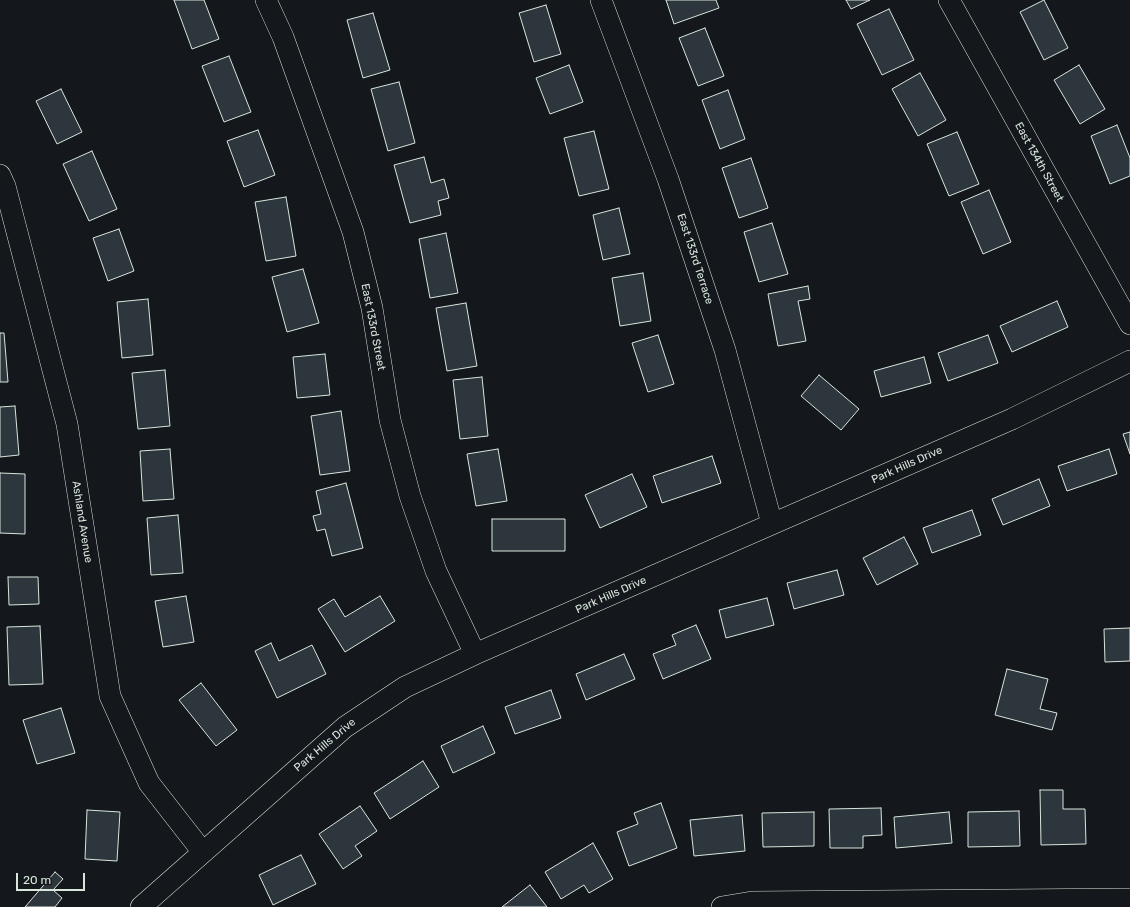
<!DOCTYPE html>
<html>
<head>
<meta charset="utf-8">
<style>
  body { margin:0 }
  #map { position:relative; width:1130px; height:907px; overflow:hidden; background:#14181c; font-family:Rubik,sans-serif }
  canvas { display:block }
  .scale { position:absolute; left:16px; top:873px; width:69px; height:18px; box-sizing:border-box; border:2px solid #d8e6dc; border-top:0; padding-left:5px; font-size:12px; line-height:14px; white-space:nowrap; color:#d8e6dc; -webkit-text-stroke:3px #14181c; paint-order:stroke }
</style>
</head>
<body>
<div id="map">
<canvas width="1130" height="907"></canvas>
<div class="scale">20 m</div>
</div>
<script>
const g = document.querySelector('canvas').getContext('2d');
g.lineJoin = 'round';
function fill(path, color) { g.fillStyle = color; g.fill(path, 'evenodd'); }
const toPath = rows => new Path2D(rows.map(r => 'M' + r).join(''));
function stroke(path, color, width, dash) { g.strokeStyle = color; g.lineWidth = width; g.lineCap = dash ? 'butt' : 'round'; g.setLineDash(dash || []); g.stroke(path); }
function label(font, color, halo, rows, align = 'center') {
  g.font = font + ' Rubik,sans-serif'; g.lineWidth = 3; g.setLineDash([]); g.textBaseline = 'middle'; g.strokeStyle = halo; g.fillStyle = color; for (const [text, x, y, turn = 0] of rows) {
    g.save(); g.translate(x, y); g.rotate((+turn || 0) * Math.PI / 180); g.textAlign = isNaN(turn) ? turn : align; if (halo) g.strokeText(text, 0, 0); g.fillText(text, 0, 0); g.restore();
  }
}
const building = toPath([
  [174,0,204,0,219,39,192,49,174,0],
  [666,0,716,0,719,8,674,24,666,0],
  [846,0,870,0,851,9,846,0],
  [1044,0,1068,48,1044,60,1020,12,1044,0],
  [546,5,561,54,534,62,519,13,546,5],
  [889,9,914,60,882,75,857,24,889,9],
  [373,13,390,70,363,78,347,20,373,13],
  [705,28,724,76,698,86,679,38,705,28],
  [229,56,251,112,224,122,202,66,229,56],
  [569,65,583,102,550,114,536,78,569,65],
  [1079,65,1105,109,1080,124,1054,80,1079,65],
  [920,73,946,120,918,136,892,89,920,73],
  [399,82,415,143,388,151,371,89,399,82],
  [61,89,82,132,57,144,36,101,61,89],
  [728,90,745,139,720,149,702,100,728,90],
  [1117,125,1130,158,1130,176,1110,184,1091,136,1117,125],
  [258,130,275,175,244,187,227,141,258,130],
  [594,131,609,189,579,196,564,138,594,131],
  [957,132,979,184,949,196,927,144,957,132],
  [92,151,117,209,89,221,63,164,92,151],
  [424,157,431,183,444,179,449,198,438,201,441,215,410,223,394,165,424,157],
  [751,158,768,208,739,218,722,168,751,158],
  [989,190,1011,242,983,254,961,202,989,190],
  [286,197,296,256,266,261,255,202,286,197],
  [619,208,630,254,603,260,593,215,619,208],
  [772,223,788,274,759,282,744,232,772,223],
  [119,229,134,271,108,281,93,238,119,229],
  [446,233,458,293,430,298,419,239,446,233],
  [303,269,319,323,287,332,272,277,303,269],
  [643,273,651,321,620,326,612,278,643,273],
  [808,286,810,299,798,301,806,341,778,346,768,294,808,286],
  [148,299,153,355,122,358,117,302,148,299],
  [1057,301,1068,327,1012,352,1000,326,1057,301],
  [466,303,477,366,447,371,436,308,466,303],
  [0,333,4,333,8,382,0,382,0,333],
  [658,335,674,384,648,392,632,343,658,335],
  [988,335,998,363,948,381,938,353,988,335],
  [325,354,330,395,297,398,293,357,325,354],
  [924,357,931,383,881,397,874,371,924,357],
  [165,370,170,426,138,429,132,373,165,370],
  [819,375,859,409,841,430,801,396,819,375],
  [482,377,488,436,460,439,453,380,482,377],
  [15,406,19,455,0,457,0,407,15,406],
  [341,411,350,471,320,475,311,416,341,411],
  [1130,432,1130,454,1123,434,1130,432],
  [170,449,174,499,143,501,140,451,170,449],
  [498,449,507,501,476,506,467,454,498,449],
  [1109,449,1117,474,1067,491,1058,466,1109,449],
  [712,456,721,483,662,503,653,476,712,456],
  [0,473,25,474,25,534,0,533,0,473],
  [632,474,647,507,600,528,585,495,632,474],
  [1039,479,1050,506,1003,525,992,499,1039,479],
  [346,483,363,548,332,556,325,529,317,531,313,516,321,514,316,491,346,483],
  [972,510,981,535,932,553,923,528,972,510],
  [178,515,183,573,151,575,147,518,178,515],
  [492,519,565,519,565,551,492,551,492,519],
  [904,537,918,564,877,585,863,558,904,537],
  [837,570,844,595,794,609,787,583,837,570],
  [8,577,38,577,39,604,9,605,8,577],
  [186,596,194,642,163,647,155,601,186,596],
  [380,596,395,621,345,652,318,609,334,599,345,617,380,596],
  [767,598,774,625,726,638,719,610,767,598],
  [696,625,711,659,663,679,653,654,676,645,672,635,696,625],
  [40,626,43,684,9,685,7,627,40,626],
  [1130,628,1130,661,1105,662,1104,629,1130,628],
  [271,643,279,661,312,645,326,674,277,698,255,651,271,643],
  [624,654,635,679,586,700,576,674,624,654],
  [1007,669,1048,679,1040,709,1057,713,1052,730,995,715,1007,669],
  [201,683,237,730,216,746,179,700,201,683],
  [551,690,561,718,515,734,505,707,551,690],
  [61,708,75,753,37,764,23,720,61,708],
  [483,726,495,753,453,773,441,746,483,726],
  [423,761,439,787,390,819,374,793,423,761],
  [1040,790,1063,790,1063,809,1085,809,1086,844,1041,845,1040,790],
  [661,803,677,848,629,866,617,832,638,824,634,813,661,803],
  [360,806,377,831,355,846,362,856,343,869,319,834,360,806],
  [881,808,882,835,863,836,863,848,830,848,829,809,881,808],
  [87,810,120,812,117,861,85,859,87,810],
  [1019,811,1020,846,968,847,968,812,1019,811],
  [814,812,814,846,763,847,762,813,814,812],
  [949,812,952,843,896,848,894,817,949,812],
  [742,815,745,851,694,856,690,820,742,815],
  [593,843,613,879,589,893,584,885,561,899,545,872,593,843],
  [301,855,316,884,273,905,259,875,301,855],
  [55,872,63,879,53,890,62,898,55,907,25,907,55,872],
  [530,885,547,907,502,907,530,885]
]);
fill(building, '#2c363c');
stroke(building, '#d8e6dc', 1);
const street = toPath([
  [266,0,283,37,353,232,372,308,390,420,410,496,436,571,475,654],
  [601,0,668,179,725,350,772,524],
  [949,0,1130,324],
  [0,175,5,186,67,424,110,696,149,783,202,851],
  [141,907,345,727,405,687,475,654,1012,419,1130,361],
  [722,907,752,902,1130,899]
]);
stroke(street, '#d8e6dc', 22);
stroke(street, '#14181c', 21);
label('11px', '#d8e6dc', '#14181c', [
  ["East 134th Street",1039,162,61],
  ["East 133rd Terrace",695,259,72],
  ["East 133rd Street",373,327,79],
  ["Park Hills Drive",907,465,-24],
  ["Ashland Avenue",82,522,81],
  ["Park Hills Drive",611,595,-24],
  ["Park Hills Drive",325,745,-40]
]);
</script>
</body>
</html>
